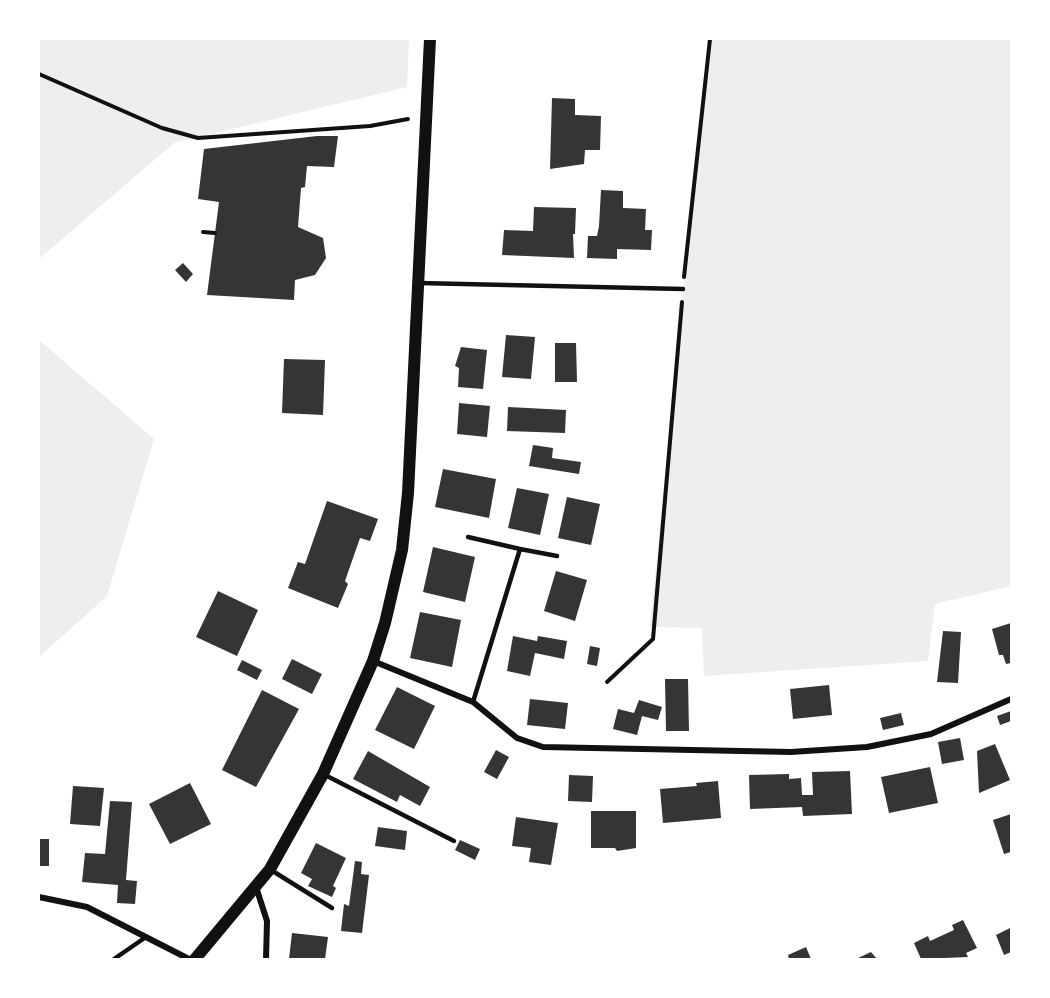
<!DOCTYPE html>
<html>
<head>
<meta charset="utf-8">
<style>
  body { margin:0 }
  #map { position:relative; width:1050px; height:998px; overflow:hidden; background:#fff; font-family:Lora,serif }
  canvas { display:block }
  .frame { position:absolute; inset:0; border:40px solid #fff; pointer-events:none }
</style>
</head>
<body>
<div id="map">
<canvas width="1050" height="998"></canvas>
<div class="frame"></div>
</div>
<script>
const g = document.querySelector('canvas').getContext('2d');
g.lineJoin = 'round';
function fill(path, color) { g.fillStyle = color; g.fill(path, 'evenodd'); }
const toPath = rows => new Path2D(rows.map(r => 'M' + r).join(''));
function stroke(path, color, width, dash) { g.strokeStyle = color; g.lineWidth = width; g.lineCap = dash ? 'butt' : 'round'; g.setLineDash(dash || []); g.stroke(path); }
fill(toPath([
  [39,39,409,39,407,87,174,143,39,259],
  [708,39,1011,39,1011,586,935,604,928,661,704,676,702,628,650,627],
  [39,340,154,439,107,596,39,657]
]), '#eee');
fill(toPath([
  [552,98,575,99,575,115,601,116,600,150,585,150,584,164,550,169],
  [317,136,338,136,334,167,307,166,305,187,301,188,298,227,323,238,326,258,315,275,295,280,294,300,207,295,219,202,198,199,204,149],
  [601,190,623,191,623,208,646,209,645,230,652,230,651,250,617,249,617,259,587,258,588,236,597,236,599,226],
  [534,207,576,208,575,234,573,234,574,258,502,255,504,230,533,231],
  [183,263,193,274,186,282,175,270],
  [506,335,535,337,531,379,502,377],
  [555,343,576,343,577,382,555,382],
  [461,347,487,350,483,389,458,387,459,368,455,366],
  [284,359,325,360,323,415,282,413],
  [459,403,490,406,487,437,457,434],
  [508,407,566,410,565,433,507,431],
  [533,445,553,448,552,458,581,462,579,474,529,466],
  [443,469,496,479,489,518,435,507],
  [517,488,549,494,540,535,508,528],
  [567,497,600,504,591,545,558,538],
  [327,501,378,519,370,541,360,538,345,581,348,584,338,608,288,588,298,562,305,564],
  [433,547,475,557,465,602,423,592],
  [556,571,587,580,575,621,544,611],
  [218,591,258,610,237,656,196,637],
  [420,612,461,620,452,667,410,658],
  [1011,623,1011,663,1006,664,1003,655,999,655,992,629],
  [943,631,961,632,958,683,937,682],
  [513,636,537,641,538,636,567,641,564,659,535,653,530,676,507,671],
  [590,646,600,648,597,666,587,664],
  [292,659,322,674,312,694,282,679],
  [242,660,262,670,257,680,237,670],
  [665,679,688,679,689,731,666,731],
  [829,685,832,715,793,719,790,689],
  [397,687,435,706,414,749,375,730],
  [262,690,299,709,256,787,222,770],
  [530,699,568,703,565,729,527,725],
  [639,700,662,707,658,720,642,716,637,735,613,729,618,709,634,713],
  [1011,711,1011,721,1000,725,997,716],
  [901,713,904,725,883,730,880,718],
  [960,738,964,760,942,764,938,742],
  [995,744,1010,780,979,793,977,751],
  [496,750,509,757,497,779,484,772],
  [368,751,430,787,420,806,400,795,397,802,353,779],
  [930,767,938,803,889,813,881,777],
  [850,771,852,814,803,816,802,807,750,809,749,775,789,774,789,779,801,778,802,795,813,795,812,772],
  [569,775,593,776,592,802,568,801],
  [718,781,721,818,663,823,660,789,697,786,696,783],
  [190,783,211,824,170,844,149,804],
  [73,786,104,788,100,826,70,824],
  [110,801,132,802,126,880,137,881,135,904,117,903,118,885,82,882,85,853,105,854],
  [591,811,636,811,636,848,617,851,615,848,591,848],
  [1011,814,1011,852,1004,854,993,820],
  [516,817,558,823,551,865,529,862,531,848,512,846],
  [378,827,407,831,405,850,375,846],
  [39,839,49,839,49,866,39,866],
  [460,840,480,849,475,860,455,850],
  [316,843,346,858,333,886,336,888,332,897,308,886,312,879,301,873],
  [355,861,362,862,361,874,369,875,362,933,341,931,344,904,349,906],
  [963,920,977,948,966,953,968,957,921,959,914,943,928,936,930,941,954,930,952,925],
  [1010,928,1011,952,1004,955,996,935],
  [292,933,328,937,325,959,289,959],
  [806,947,811,959,789,959,788,955],
  [871,952,877,959,856,959]
]), '#353535');
stroke(toPath([
  [39,74,162,128,198,138,370,126,408,119],
  [203,232,215,233],
  [684,277,710,39],
  [607,682,653,639,682,302]
]), '#111', 4);
stroke(toPath([
  [419,283,683,289],
  [468,537,520,549,473,702],
  [520,549,557,556],
  [325,775,454,841],
  [271,870,332,908],
  [114,959,146,937]
]), '#111', 4.5);
stroke(toPath([
  [373,661,473,702,517,738,543,747,791,752,867,747,931,734,1011,699],
  [256,887,267,921,266,959],
  [39,897,87,907,189,959]
]), '#111', 6);
stroke(toPath([
  [195,959,270,869,323,774,373,661,385,623,402,550,408,493,430,39]
]), '#111', 12);
</script>
</body>
</html>
